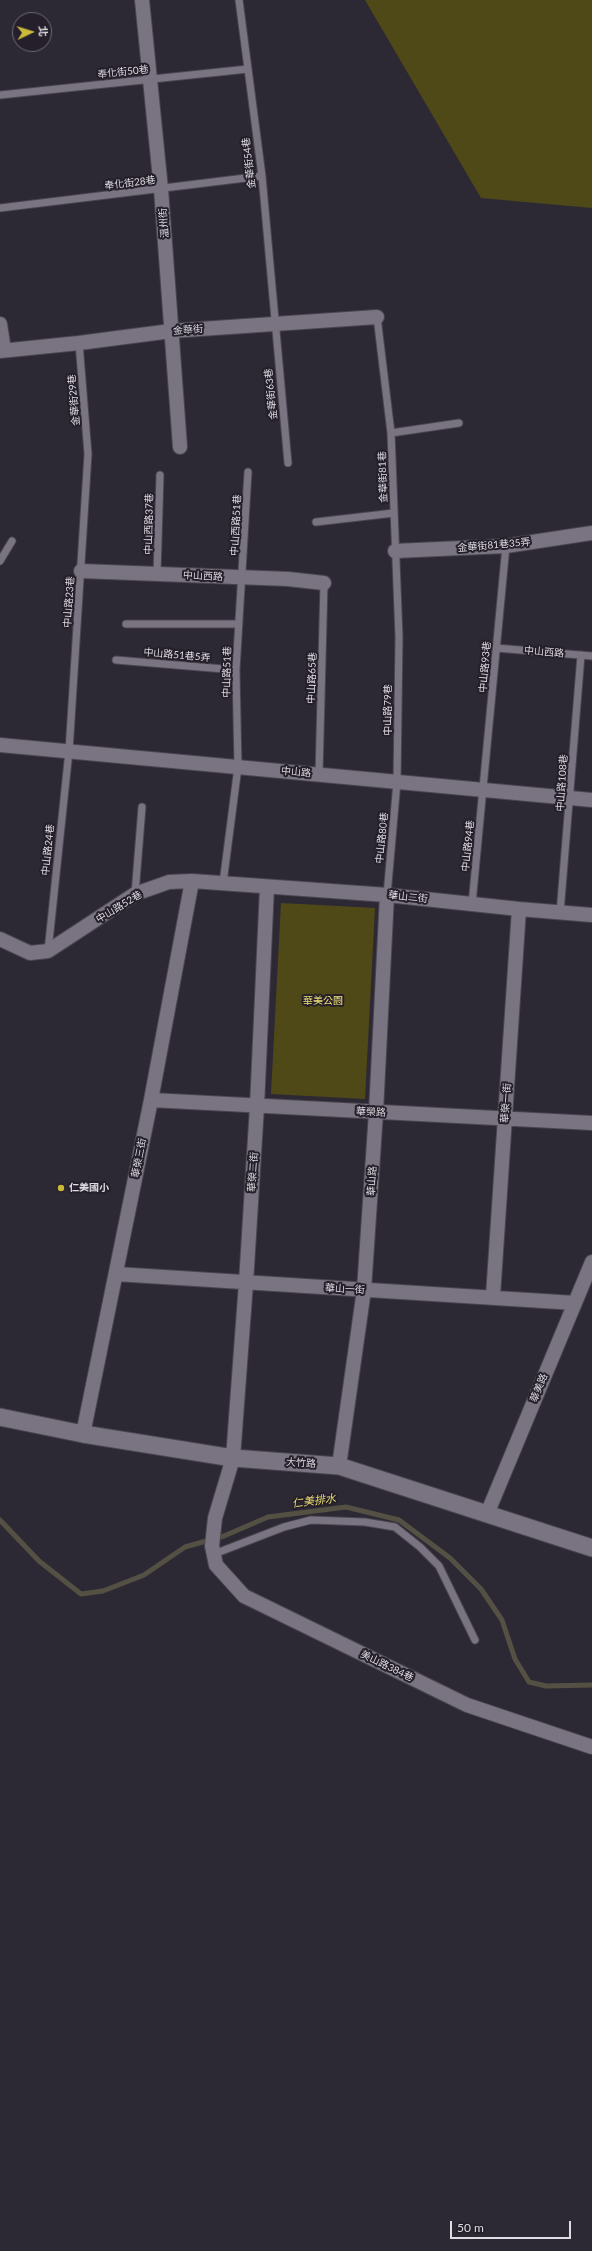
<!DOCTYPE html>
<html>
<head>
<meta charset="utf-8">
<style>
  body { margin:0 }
  #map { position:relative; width:592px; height:2251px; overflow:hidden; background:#2d2934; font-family:Lato,"Noto Sans TC",sans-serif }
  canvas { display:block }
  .north { position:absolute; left:12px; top:12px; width:40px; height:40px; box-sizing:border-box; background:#241f2a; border:1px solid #6f6b74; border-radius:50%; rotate:86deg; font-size:11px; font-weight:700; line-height:16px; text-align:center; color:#dfdce3 }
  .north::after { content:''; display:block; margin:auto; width:14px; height:18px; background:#c9ba3a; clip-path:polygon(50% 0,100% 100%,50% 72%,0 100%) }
  .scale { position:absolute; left:450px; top:2221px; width:121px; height:18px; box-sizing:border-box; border:2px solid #dfdce3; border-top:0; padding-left:5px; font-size:12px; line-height:14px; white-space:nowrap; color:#dfdce3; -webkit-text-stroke:3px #241f2a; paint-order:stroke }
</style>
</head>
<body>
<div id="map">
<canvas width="592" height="2251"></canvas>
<div class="north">北</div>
<div class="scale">50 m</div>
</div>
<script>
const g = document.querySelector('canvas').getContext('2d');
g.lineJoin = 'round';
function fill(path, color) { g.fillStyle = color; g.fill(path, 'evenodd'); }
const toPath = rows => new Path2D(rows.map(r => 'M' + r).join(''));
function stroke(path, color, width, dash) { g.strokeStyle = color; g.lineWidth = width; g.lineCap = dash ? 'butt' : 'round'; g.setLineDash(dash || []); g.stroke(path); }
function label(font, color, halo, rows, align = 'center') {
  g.font = font + ' Lato,"Noto Sans TC",sans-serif'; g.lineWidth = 4; g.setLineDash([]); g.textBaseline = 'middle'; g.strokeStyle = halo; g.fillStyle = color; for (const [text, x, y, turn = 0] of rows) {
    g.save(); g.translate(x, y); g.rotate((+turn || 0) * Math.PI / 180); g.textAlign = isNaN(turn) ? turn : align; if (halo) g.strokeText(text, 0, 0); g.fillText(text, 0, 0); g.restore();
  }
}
fill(toPath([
  [365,0,592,0,592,208,481,198],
  [281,903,375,908,365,1099,271,1094]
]), '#4f4917');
stroke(toPath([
  [0,1520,39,1561,81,1594,103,1591,144,1575,185,1547,224,1536,268,1517,346,1507,399,1520,450,1558,481,1589,502,1620,515,1659,529,1682,546,1686,592,1685]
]), '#545144', 5);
const service = toPath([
  [239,0,262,176,288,463],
  [0,95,248,69],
  [0,208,262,176],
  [377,317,391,433,399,637,397,782,387,895],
  [391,433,459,423],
  [316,522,394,513],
  [0,561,12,541],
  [157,574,160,475],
  [126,624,239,624],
  [496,648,592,656],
  [116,660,236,670],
  [319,774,324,583],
  [223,883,238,767,236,670,248,472],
  [135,894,142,807],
  [472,904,506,546],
  [560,913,581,655],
  [48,951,69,751,88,454,79,343],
  [214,1554,284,1527,311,1520,365,1522,395,1527,420,1547,439,1566,475,1640]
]);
const minor = toPath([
  [142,0,161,189,180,447],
  [0,324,4,350],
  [0,351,79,343,171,331,377,317],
  [395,551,506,546,592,533],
  [81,571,288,579,324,583],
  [0,745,592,800],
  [267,887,257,1106,246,1283,233,1458,215,1518,212,1546,216,1565,244,1596,467,1705,592,1747],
  [0,939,30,953,48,951,135,894,169,882,192,881,387,895,519,909,592,915],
  [151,1100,592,1123],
  [116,1274,575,1303],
  [493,1296,519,909],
  [83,1434,151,1100,192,881],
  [339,1466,364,1290,376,1112,387,895],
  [487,1514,592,1262]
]);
const tertiary = toPath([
  [0,1417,83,1434,233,1458,339,1466,592,1548]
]);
stroke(service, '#4a4650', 9);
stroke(minor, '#4a4650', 16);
stroke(tertiary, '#4a4650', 19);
stroke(service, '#7a7482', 7);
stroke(minor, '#7a7482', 14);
stroke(tertiary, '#7a7482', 17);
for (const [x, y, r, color] of [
  [61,1188,4,"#c9ba3a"]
]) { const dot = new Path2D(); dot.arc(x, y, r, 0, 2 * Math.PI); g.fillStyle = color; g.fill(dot); stroke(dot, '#241f2a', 1.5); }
label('10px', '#dfdce3', '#241f2a', [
  ["奉化街50巷",123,72,-6],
  ["金華街54巷",249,163,-97],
  ["奉化街28巷",130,183,-7],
  ["溫州街",164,223,-94],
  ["金華街",188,330,-4],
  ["金華街63巷",271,394,-96],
  ["金華街29巷",74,400,-95],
  ["金華街81巷",383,477,-92],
  ["中山西路37巷",149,524,-89],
  ["中山西路51巷",236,525,-87],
  ["金華街81巷35弄",494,545,-5],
  ["中山西路",203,576,3],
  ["中山路23巷",69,602,-86],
  ["中山西路",544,652,5],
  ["中山路51巷5弄",177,655,5],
  ["中山路93巷",485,667,-85],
  ["中山路51巷",227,672,-89],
  ["中山路65巷",312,678,-88],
  ["中山路79巷",388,710,-90],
  ["中山路",296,772,5],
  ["中山路108巷",562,783,-86],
  ["中山路80巷",382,838,-84],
  ["中山路94巷",468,846,-84],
  ["中山路24巷",48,850,-84],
  ["華山二街",408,897,6],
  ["中山路52巷",119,907,-31],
  ["華榮一街",506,1103,-86],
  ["華榮路",371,1112,3],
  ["華榮三街",139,1158,-79],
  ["華榮二街",253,1172,-86],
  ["華山路",372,1181,-86],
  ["華山一街",345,1289,3],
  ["華美路",539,1388,-68],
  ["大竹路",301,1463,4],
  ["美山路384巷",387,1666,26]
]);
label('10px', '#eee177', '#241f2a', [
  ["華美公園",323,1001]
]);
label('bold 10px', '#dfdce3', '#241f2a', [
  ["仁美國小",69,1188]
], 'left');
label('italic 11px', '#eadd72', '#241f2a', [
  ["仁美排水",314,1501,-7]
]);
</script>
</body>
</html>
